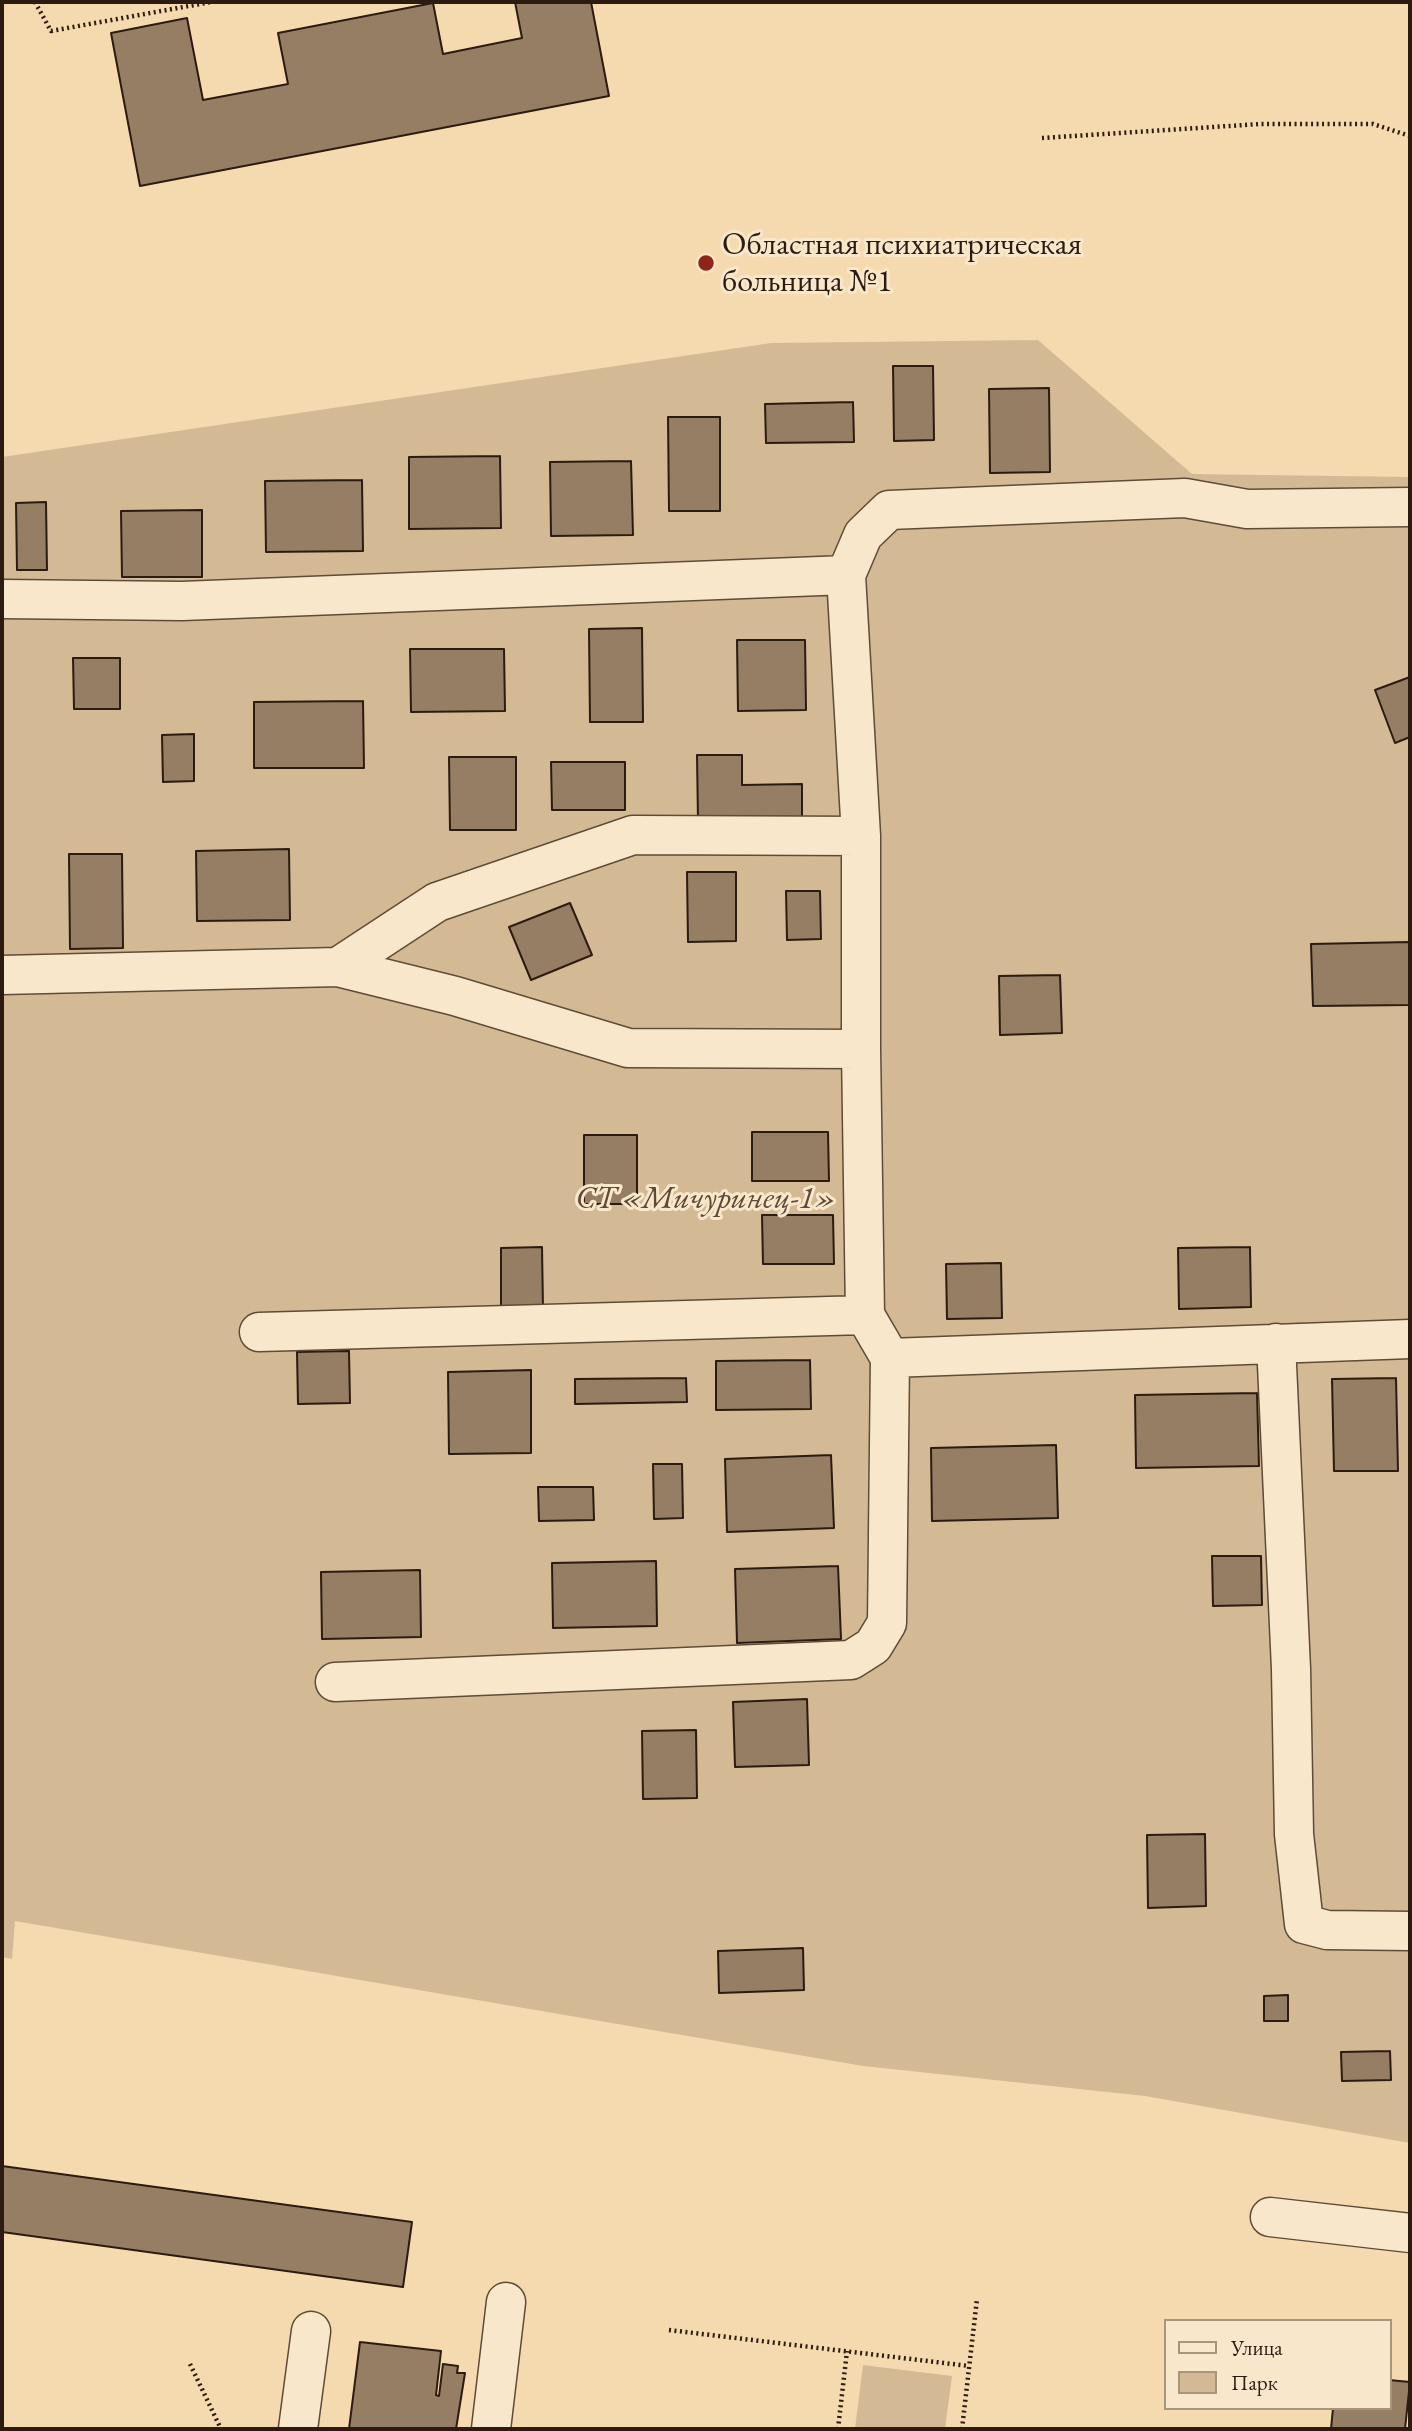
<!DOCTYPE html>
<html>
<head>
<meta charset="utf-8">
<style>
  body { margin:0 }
  #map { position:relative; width:1412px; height:2431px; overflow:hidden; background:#f6daaf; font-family:"EB Garamond",serif }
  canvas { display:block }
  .frame { position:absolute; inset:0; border:4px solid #2b1b10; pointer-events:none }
  .legend { position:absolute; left:1164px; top:2319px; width:228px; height:91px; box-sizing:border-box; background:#f9e7cb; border:2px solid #a79580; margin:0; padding:9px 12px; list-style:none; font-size:21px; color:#2b1b10 }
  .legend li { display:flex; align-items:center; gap:14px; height:35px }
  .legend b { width:35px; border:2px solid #a79580 }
</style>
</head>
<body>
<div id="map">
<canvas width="1412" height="2431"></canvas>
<div class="frame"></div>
<ul class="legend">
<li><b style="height:9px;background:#f9e7cb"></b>Улица</li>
<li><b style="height:19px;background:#d3ba94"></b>Парк</li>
</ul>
</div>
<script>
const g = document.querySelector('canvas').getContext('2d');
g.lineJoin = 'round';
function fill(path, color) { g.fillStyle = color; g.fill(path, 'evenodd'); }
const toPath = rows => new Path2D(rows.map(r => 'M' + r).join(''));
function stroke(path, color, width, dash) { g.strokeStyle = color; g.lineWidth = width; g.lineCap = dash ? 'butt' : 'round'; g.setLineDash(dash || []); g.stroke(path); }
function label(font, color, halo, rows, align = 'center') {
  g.font = font + ' "EB Garamond",serif'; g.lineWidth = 6; g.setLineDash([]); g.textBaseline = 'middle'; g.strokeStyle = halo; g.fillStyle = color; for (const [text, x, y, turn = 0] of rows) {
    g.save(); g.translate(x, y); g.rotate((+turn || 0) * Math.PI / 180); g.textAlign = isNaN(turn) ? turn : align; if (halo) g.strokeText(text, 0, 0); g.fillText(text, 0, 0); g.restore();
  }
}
fill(toPath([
  [1038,340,1192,474,1410,477,1410,2143,1145,2096,863,2066,15,1921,12,1959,2,1957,2,457,771,343],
  [863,2365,952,2376,945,2429,855,2429]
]), '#d3ba94');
const building = toPath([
  [515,2,591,2,609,96,140,186,111,33,187,18,203,100,288,84,278,33,433,3,443,54,522,38,515,2],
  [893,366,933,366,934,440,894,441,893,366],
  [1049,388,1050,472,990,473,989,389,1049,388],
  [853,402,854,442,766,443,765,404,853,402],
  [668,417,720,417,720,511,669,511,668,417],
  [500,456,501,528,409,529,409,457,500,456],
  [631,461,633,535,551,536,550,462,631,461],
  [362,480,363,551,266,552,265,481,362,480],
  [46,502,47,570,17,570,16,503,46,502],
  [202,510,202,577,122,577,121,511,202,510],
  [642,628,643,722,590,722,589,629,642,628],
  [737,640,805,640,806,710,738,711,737,640],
  [410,649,504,649,505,711,411,712,410,649],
  [73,658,120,658,120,709,74,709,73,658],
  [1410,677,1410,737,1395,743,1375,690,1410,677],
  [363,701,364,768,254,768,254,702,363,701],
  [194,734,194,781,163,782,162,735,194,734],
  [697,755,742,755,742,785,802,784,802,820,698,821,697,755],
  [449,757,516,757,516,830,450,830,449,757],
  [551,762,625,762,625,810,552,810,551,762],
  [289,849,290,920,197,921,196,851,289,849],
  [69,854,122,854,123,948,70,949,69,854],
  [687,872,736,872,736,941,688,942,687,872],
  [786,891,820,891,821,939,787,940,786,891],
  [570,903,592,955,531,980,509,927,570,903],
  [1410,942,1410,1005,1313,1006,1311,944,1410,942],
  [1060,975,1062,1033,1000,1035,999,976,1060,975],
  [752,1132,828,1132,829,1181,752,1181,752,1132],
  [584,1135,637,1135,637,1204,584,1204,584,1135],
  [762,1215,833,1215,834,1264,763,1264,762,1215],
  [542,1247,543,1309,501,1309,501,1248,542,1247],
  [1250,1247,1251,1307,1179,1309,1178,1248,1250,1247],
  [1001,1263,1002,1318,947,1319,946,1264,1001,1263],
  [349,1351,350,1403,298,1404,297,1352,349,1351],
  [810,1360,811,1409,716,1410,716,1361,810,1360],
  [531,1370,531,1453,449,1454,448,1372,531,1370],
  [686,1378,687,1402,575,1404,575,1379,686,1378],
  [1396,1378,1398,1471,1334,1471,1332,1379,1396,1378],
  [1257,1393,1259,1466,1136,1468,1135,1395,1257,1393],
  [1056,1445,1058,1518,932,1521,931,1448,1056,1445],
  [831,1455,834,1528,727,1532,725,1459,831,1455],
  [653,1464,682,1464,683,1518,654,1519,653,1464],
  [538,1487,593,1487,594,1520,539,1521,538,1487],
  [1212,1556,1261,1556,1262,1605,1213,1606,1212,1556],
  [656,1561,657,1626,553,1628,552,1563,656,1561],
  [838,1566,841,1639,737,1643,735,1569,838,1566],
  [420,1570,421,1637,322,1639,321,1572,420,1570],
  [807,1699,809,1765,735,1767,733,1702,807,1699],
  [696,1730,697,1798,643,1799,642,1731,696,1730],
  [1205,1834,1206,1906,1148,1908,1147,1835,1205,1834],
  [803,1948,804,1990,719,1993,718,1951,803,1948],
  [1288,1995,1288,2021,1264,2021,1264,1996,1288,1995],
  [1390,2051,1391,2080,1342,2081,1341,2052,1390,2051],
  [2,2166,412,2222,403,2287,2,2232,2,2166],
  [360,2342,441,2351,436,2395,439,2396,443,2364,458,2366,457,2373,465,2373,456,2429,349,2429,360,2342],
  [1389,2380,1410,2382,1405,2429,1331,2429,1333,2408,1389,2408,1389,2380]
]);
fill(building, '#957e63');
stroke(building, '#2b1b10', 2);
const minor = toPath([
  [2,599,182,601,846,575],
  [861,836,846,575,863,535,889,510,1185,498,1247,509,1410,507],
  [2,975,338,967,455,996,628,1048,861,1049,861,836,633,835,437,902,338,967],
  [259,1332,865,1315],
  [1276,1343,1291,1669,1294,1834,1304,1924,1327,1930,1410,1931],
  [890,1358,1410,1339],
  [335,1682,851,1660,873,1646,887,1623,890,1358,865,1315,861,1049],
  [1270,2217,1410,2233],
  [298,2429,311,2331],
  [491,2429,506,2302]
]);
stroke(minor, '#5e4b38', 41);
stroke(toPath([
  [35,2,51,31,211,2],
  [1042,138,1260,124,1373,124,1410,136],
  [669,2330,969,2366],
  [190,2364,221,2429],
  [838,2429,847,2351],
  [962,2429,977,2299]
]), '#2b1b10', 4.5, [2, 3.5]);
stroke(minor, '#f9e7cb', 38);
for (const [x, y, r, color] of [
  [706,263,9,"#8f2418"]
]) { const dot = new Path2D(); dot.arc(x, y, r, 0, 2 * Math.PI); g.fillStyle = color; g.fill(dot); stroke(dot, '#f9e7cb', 2.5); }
label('32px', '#2b1b10', '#f9e7cb', [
  ["Областная психиатрическая",722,245],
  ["больница №1",722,282]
], 'left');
label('italic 32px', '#5d4b38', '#f9e7cb', [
  ["СТ «Мичуринец-1»",706,1199]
]);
</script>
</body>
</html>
